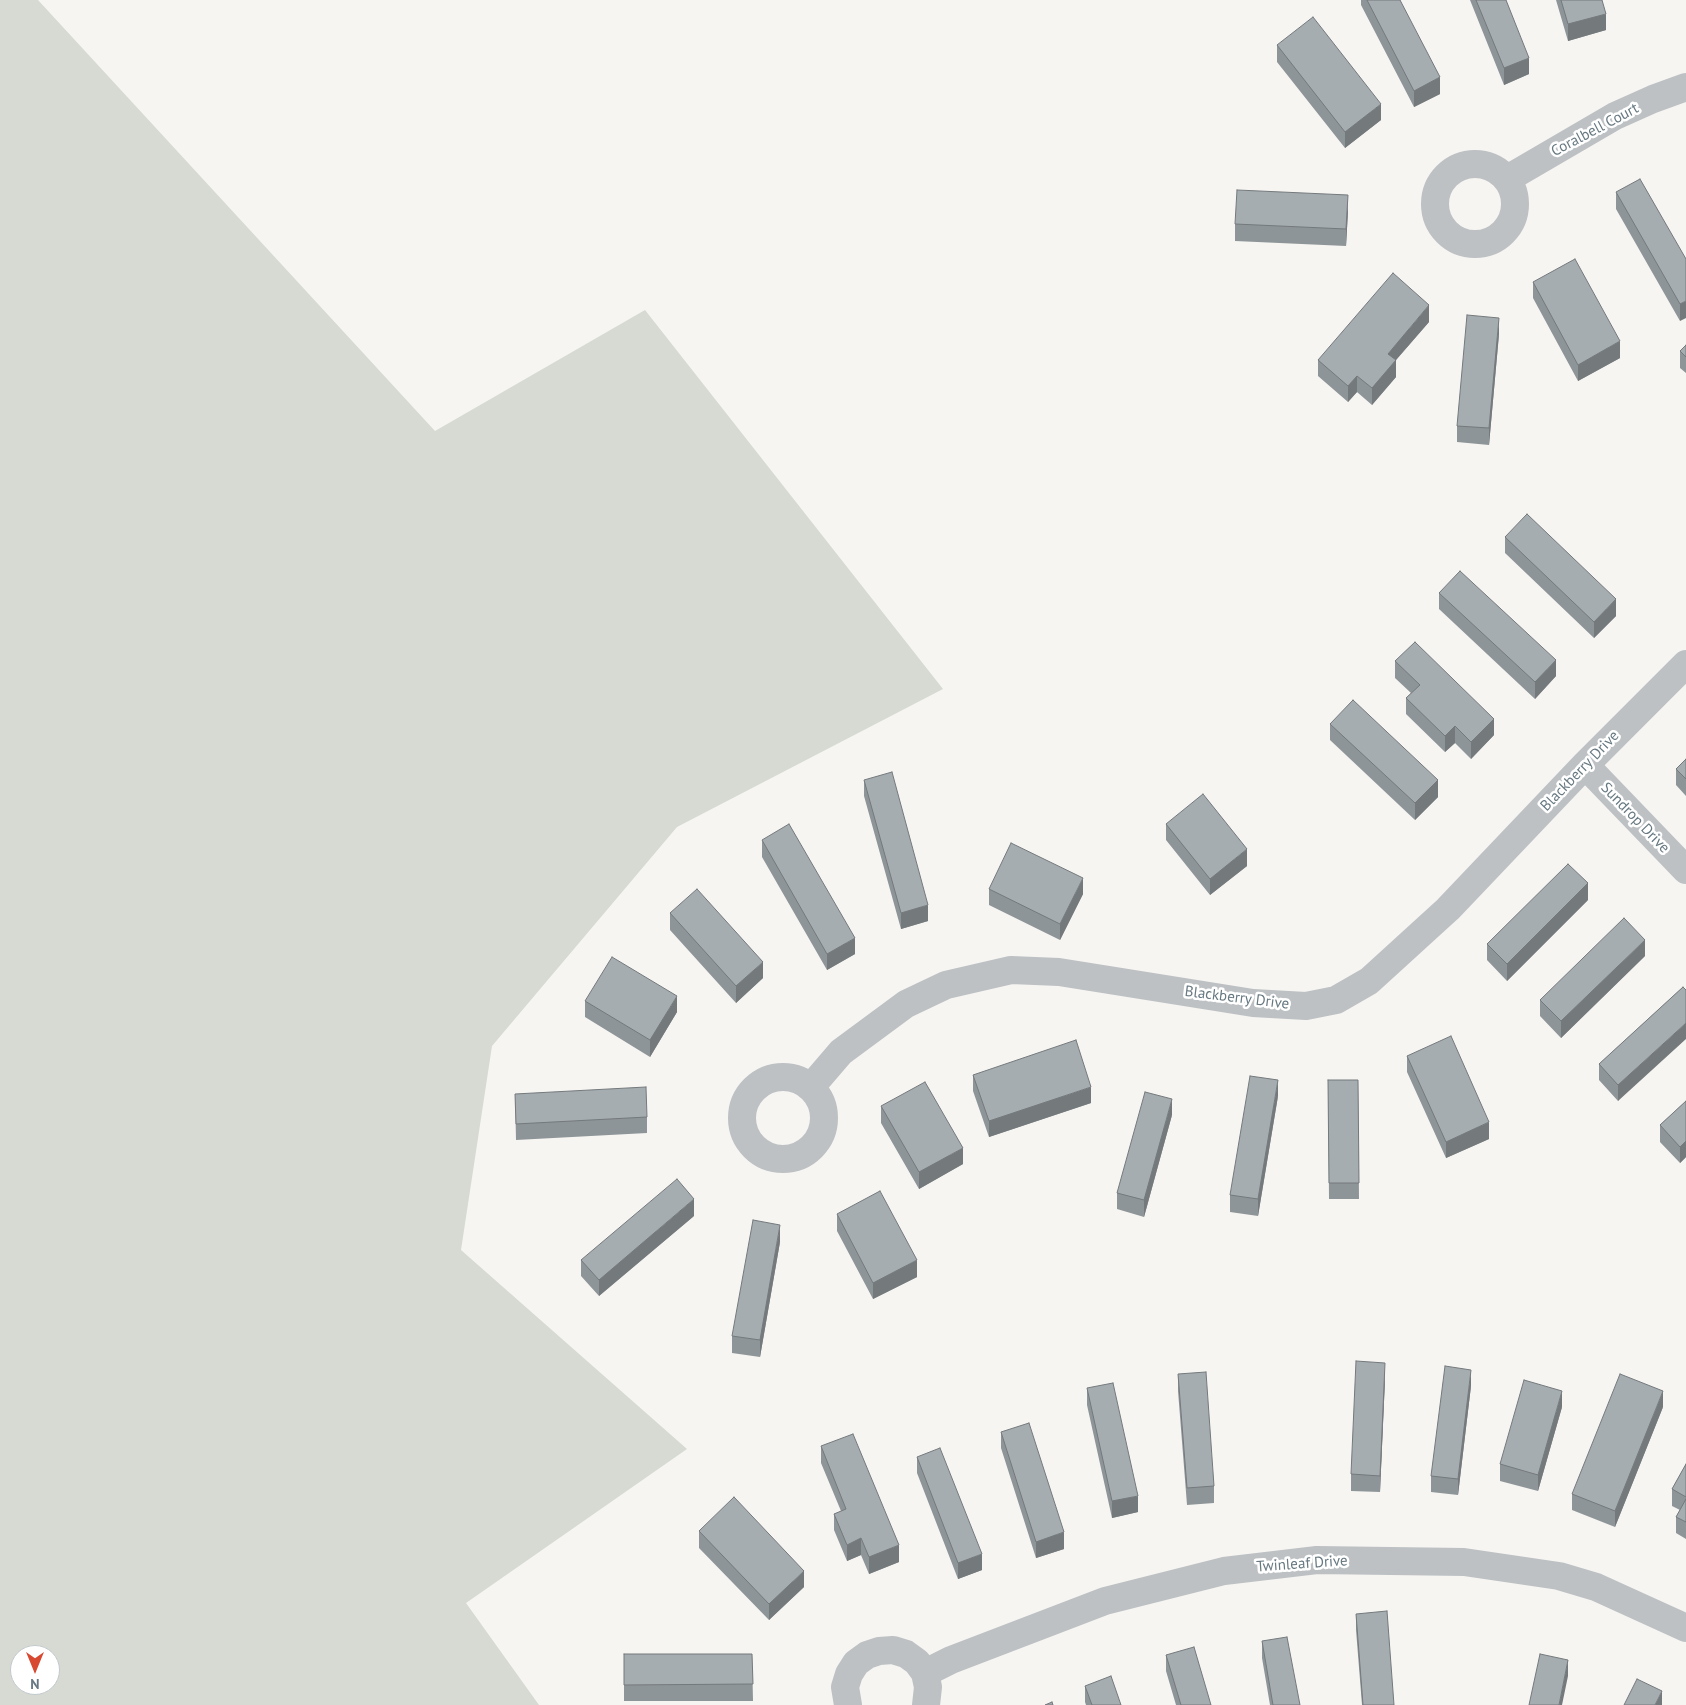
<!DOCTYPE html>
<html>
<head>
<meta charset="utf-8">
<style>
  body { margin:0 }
  #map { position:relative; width:1686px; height:1705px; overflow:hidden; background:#f6f5f2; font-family:"PT Sans",sans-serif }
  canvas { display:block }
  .north { position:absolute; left:10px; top:1645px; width:50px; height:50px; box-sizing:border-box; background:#fff; border:1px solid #c2c9cd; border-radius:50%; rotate:180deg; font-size:14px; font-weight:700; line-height:20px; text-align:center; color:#677881 }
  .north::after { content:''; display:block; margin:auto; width:18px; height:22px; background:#d74931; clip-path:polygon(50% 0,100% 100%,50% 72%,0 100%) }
</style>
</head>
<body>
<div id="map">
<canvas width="1686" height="1705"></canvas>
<div class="north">N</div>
</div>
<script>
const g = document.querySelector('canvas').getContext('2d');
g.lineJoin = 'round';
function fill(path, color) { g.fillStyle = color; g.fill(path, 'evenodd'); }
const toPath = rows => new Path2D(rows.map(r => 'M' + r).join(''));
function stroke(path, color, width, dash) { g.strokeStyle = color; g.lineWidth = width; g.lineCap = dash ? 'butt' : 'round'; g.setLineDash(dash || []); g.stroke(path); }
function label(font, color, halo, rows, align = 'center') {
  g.font = font + ' "PT Sans",sans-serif'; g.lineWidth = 5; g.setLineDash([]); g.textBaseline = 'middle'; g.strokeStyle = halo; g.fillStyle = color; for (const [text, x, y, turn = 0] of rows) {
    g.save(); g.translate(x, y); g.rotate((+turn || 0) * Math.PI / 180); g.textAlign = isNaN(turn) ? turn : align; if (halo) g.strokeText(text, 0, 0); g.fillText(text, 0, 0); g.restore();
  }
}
fill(toPath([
  [0,0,38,0,435,431,645,310,943,689,677,827,492,1046,461,1250,687,1449,466,1603,539,1705,0,1705],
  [20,1655,50,1655,50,1685,20,1685]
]), '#d6dad2');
stroke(toPath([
  '1435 204a40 40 0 1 1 80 0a40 40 0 1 1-80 0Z',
  [1507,179,1615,116,1653,99,1686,87],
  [1585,765,1686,870],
  '742 1118a41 41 0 1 1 82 0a41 41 0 1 1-82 0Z',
  [811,1087,841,1052,906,1004,946,985,1011,970,1059,972,1253,1003,1306,1006,1336,1000,1369,981,1448,909,1585,765,1686,664],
  [925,1673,951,1660,1105,1601,1224,1571,1317,1560,1464,1562,1559,1576,1596,1587,1686,1628],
  [848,1705,845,1687,849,1674,856,1663,867,1655,879,1651,893,1650,906,1654,917,1662,925,1673,928,1687,926,1705]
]), '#bdc1c4', 28);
fill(toPath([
  [1361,0,1400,0,1440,94,1414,107,1361,5],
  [1470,0,1506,0,1529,74,1504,85],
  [1556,0,1602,0,1606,30,1568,41],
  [1277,45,1381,120,1345,148,1277,62],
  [1616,192,1686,259,1680,321,1616,209],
  [1348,211,1346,246,1235,241,1235,224],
  [1533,282,1620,358,1578,381,1533,298],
  [1429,322,1396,360,1396,377,1372,405,1357,392,1348,402,1318,376,1318,360],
  [1499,334,1489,445,1457,442,1457,426],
  [1686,345,1686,373,1680,368,1680,351],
  [1505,537,1616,616,1594,638,1505,553],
  [1439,593,1556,676,1535,699,1439,609],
  [1395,661,1494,735,1471,759,1455,743,1445,752,1406,714,1406,698,1411,693,1395,678],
  [1330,724,1438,797,1415,820,1330,740],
  [1686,759,1686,796,1676,785,1676,769],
  [864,780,928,921,901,929,864,796],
  [1166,824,1247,866,1210,895,1166,840],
  [762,840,855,954,827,970,762,857],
  [989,889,1083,894,1060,940,989,905],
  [1588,900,1507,981,1487,960,1487,944],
  [670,913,763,978,736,1003,670,930],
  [1645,956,1561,1038,1540,1016,1540,1000],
  [1683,987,1618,1101,1599,1080,1599,1064],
  [585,1001,677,1012,650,1057,585,1017],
  [1407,1056,1489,1139,1446,1158,1407,1072],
  [973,1075,1091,1103,989,1137,973,1091],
  [1328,1080,1358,1080,1359,1199,1329,1199],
  [515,1094,647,1117,647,1133,516,1140],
  [1278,1096,1258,1216,1230,1212,1230,1195],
  [1686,1101,1686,1157,1680,1163,1660,1142,1660,1125],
  [881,1106,963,1164,919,1189,881,1123],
  [1172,1115,1144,1217,1117,1209,1117,1193],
  [837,1214,917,1277,873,1299,837,1231],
  [694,1216,599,1296,581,1276,581,1260],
  [780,1242,760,1357,732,1353,732,1336],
  [1178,1374,1214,1486,1214,1503,1187,1505,1178,1391],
  [1385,1379,1380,1492,1351,1491,1351,1474],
  [1471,1386,1458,1495,1431,1492,1431,1476],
  [1087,1388,1138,1512,1112,1518,1087,1405],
  [1562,1407,1538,1491,1500,1481,1500,1464],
  [1663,1407,1615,1527,1572,1510,1572,1494],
  [1001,1432,1064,1549,1036,1558,1001,1448],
  [821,1446,899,1562,869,1574,861,1555,847,1561,834,1530,834,1514,841,1511,821,1463],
  [917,1457,982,1570,958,1579,917,1473],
  [1686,1464,1686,1539,1676,1533,1676,1517,1680,1510,1672,1506,1672,1489],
  [699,1531,804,1587,769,1620,699,1548],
  [1356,1614,1394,1705,1362,1705,1356,1630],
  [1262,1641,1300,1705,1270,1705,1262,1658],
  [624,1654,752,1654,753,1701,624,1701],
  [1166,1655,1211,1705,1176,1705,1166,1671],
  [1085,1686,1121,1705,1086,1705,1085,1702]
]), '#8e9598');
fill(toPath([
  [1606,14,1606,30,1568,41,1568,24],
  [1529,58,1529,74,1504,85,1504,68],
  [1440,77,1440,94,1414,107,1414,91],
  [1381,104,1381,120,1345,148,1345,132],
  [1348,195,1348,211,1346,246,1346,229],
  [1686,301,1686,318,1680,321,1680,304],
  [1429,305,1429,322,1396,360,1396,377,1372,405,1372,388,1388,354],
  [1499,318,1499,334,1489,445,1489,428],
  [1620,341,1620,358,1578,381,1578,365],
  [1357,376,1357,392,1348,402,1348,386],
  [1616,599,1616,616,1594,638,1594,622],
  [1556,660,1556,676,1535,699,1535,682],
  [1494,719,1494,735,1471,759,1471,742],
  [1455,726,1455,743,1445,752,1445,736],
  [1438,780,1438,797,1415,820,1415,803],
  [1247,849,1247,866,1210,895,1210,879],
  [1083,878,1083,894,1060,940,1060,924],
  [1588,883,1588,900,1507,981,1507,964],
  [928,905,928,921,901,929,901,913],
  [855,938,855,954,827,970,827,954],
  [1645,940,1645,956,1561,1038,1561,1021],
  [763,962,763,978,736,1003,736,986],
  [677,996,677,1012,650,1057,650,1040],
  [1686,1023,1686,1039,1618,1101,1618,1085],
  [1278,1080,1278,1096,1258,1216,1258,1199],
  [1091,1087,1091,1103,989,1137,989,1121],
  [1172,1099,1172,1115,1144,1217,1144,1200],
  [1489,1122,1489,1139,1446,1158,1446,1142],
  [1686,1141,1686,1157,1680,1163,1680,1147],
  [963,1148,963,1164,919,1189,919,1172],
  [694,1199,694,1216,599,1296,599,1280],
  [780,1225,780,1242,760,1357,760,1340],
  [917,1260,917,1277,873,1299,873,1283],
  [1385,1363,1385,1379,1380,1492,1380,1476],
  [1471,1370,1471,1386,1458,1495,1458,1479],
  [1562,1391,1562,1407,1538,1491,1538,1475],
  [1663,1391,1663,1407,1615,1527,1615,1511],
  [1138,1496,1138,1512,1112,1518,1112,1501],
  [1064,1532,1064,1549,1036,1558,1036,1542],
  [861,1538,861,1555,847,1561,847,1545],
  [899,1545,899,1562,869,1574,869,1557],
  [982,1554,982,1570,958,1579,958,1563],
  [804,1571,804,1587,769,1620,769,1604],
  [1568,1660,1568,1676,1562,1705,1559,1705],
  [1662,1691,1662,1705,1655,1705]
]), '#74797c');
const building = toPath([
  [1367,0,1400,0,1440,77,1414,91,1367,0],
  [1476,0,1506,0,1529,58,1504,68,1476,0],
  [1561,0,1602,0,1606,14,1568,24,1561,0],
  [1313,17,1381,104,1345,132,1277,45,1313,17],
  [1640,179,1686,259,1686,301,1680,304,1616,192,1640,179],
  [1237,190,1348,195,1346,229,1235,224,1237,190],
  [1575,259,1620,341,1578,365,1533,282,1575,259],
  [1393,273,1429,305,1388,354,1396,360,1372,388,1357,376,1348,386,1318,360,1393,273],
  [1467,315,1499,318,1489,428,1457,426,1467,315],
  [1686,345,1686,357,1680,351,1686,345],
  [1527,514,1616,599,1594,622,1505,537,1527,514],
  [1460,571,1556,660,1535,682,1439,593,1460,571],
  [1415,642,1494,719,1471,742,1455,726,1445,736,1406,698,1420,685,1395,661,1415,642],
  [1353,700,1438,780,1415,803,1330,724,1353,700],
  [1686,759,1686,779,1676,769,1686,759],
  [892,772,928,905,901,913,864,780,892,772],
  [1203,794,1247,849,1210,879,1166,824,1203,794],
  [789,824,855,938,827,954,762,840,789,824],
  [1011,843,1083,878,1060,924,989,889,1011,843],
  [1568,864,1588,883,1507,964,1487,944,1568,864],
  [697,889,763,962,736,986,670,913,697,889],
  [1624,918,1645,940,1561,1021,1540,1000,1624,918],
  [612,957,677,996,650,1040,585,1001,612,957],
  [1683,987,1686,990,1686,1023,1618,1085,1599,1064,1683,987],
  [1451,1036,1489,1122,1446,1142,1407,1056,1451,1036],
  [1076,1040,1091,1087,989,1121,973,1075,1076,1040],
  [1250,1076,1278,1080,1258,1199,1230,1195,1250,1076],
  [1328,1080,1358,1080,1359,1183,1329,1183,1328,1080],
  [925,1082,963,1148,919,1172,881,1106,925,1082],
  [646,1087,647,1117,516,1124,515,1094,646,1087],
  [1145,1092,1172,1099,1144,1200,1117,1193,1145,1092],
  [1686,1101,1686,1141,1680,1147,1660,1125,1686,1101],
  [677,1179,694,1199,599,1280,581,1260,677,1179],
  [880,1191,917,1260,873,1283,837,1214,880,1191],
  [753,1220,780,1225,760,1340,732,1336,753,1220],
  [1356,1361,1385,1363,1380,1476,1351,1474,1356,1361],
  [1445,1366,1471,1370,1458,1479,1431,1476,1445,1366],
  [1206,1372,1214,1486,1187,1488,1178,1374,1206,1372],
  [1620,1374,1663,1391,1615,1511,1572,1494,1620,1374],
  [1524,1380,1562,1391,1538,1475,1500,1464,1524,1380],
  [1113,1383,1138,1496,1112,1501,1087,1388,1113,1383],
  [1029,1423,1064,1532,1036,1542,1001,1432,1029,1423],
  [853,1434,899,1545,869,1557,861,1538,847,1545,834,1514,846,1509,821,1446,853,1434],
  [940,1448,982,1554,958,1563,917,1457,940,1448],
  [1686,1464,1686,1497,1672,1489,1686,1464],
  [734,1497,804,1571,769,1604,699,1531,734,1497],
  [1686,1499,1686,1522,1676,1517,1686,1499],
  [1387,1611,1394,1705,1363,1705,1356,1614,1387,1611],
  [1287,1637,1300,1705,1273,1705,1262,1641,1287,1637],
  [1194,1647,1211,1705,1181,1705,1166,1655,1194,1647],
  [624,1654,752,1654,753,1684,624,1685,624,1654],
  [1540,1654,1568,1660,1559,1705,1529,1705,1540,1654],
  [1111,1676,1121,1705,1092,1705,1085,1686,1111,1676],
  [1637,1679,1662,1691,1655,1705,1624,1705,1637,1679],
  [1052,1702,1053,1705,1045,1705,1052,1702]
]);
fill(building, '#a5adb1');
stroke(building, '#74797c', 1);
label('15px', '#677881', '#fff', [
  ["Coralbell Court",1595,130,-28],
  ["Blackberry Drive",1580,771,-46],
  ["Sundrop Drive",1635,818,46],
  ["Blackberry Drive",1237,998,7],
  ["Twinleaf Drive",1302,1564,-4]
]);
</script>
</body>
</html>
